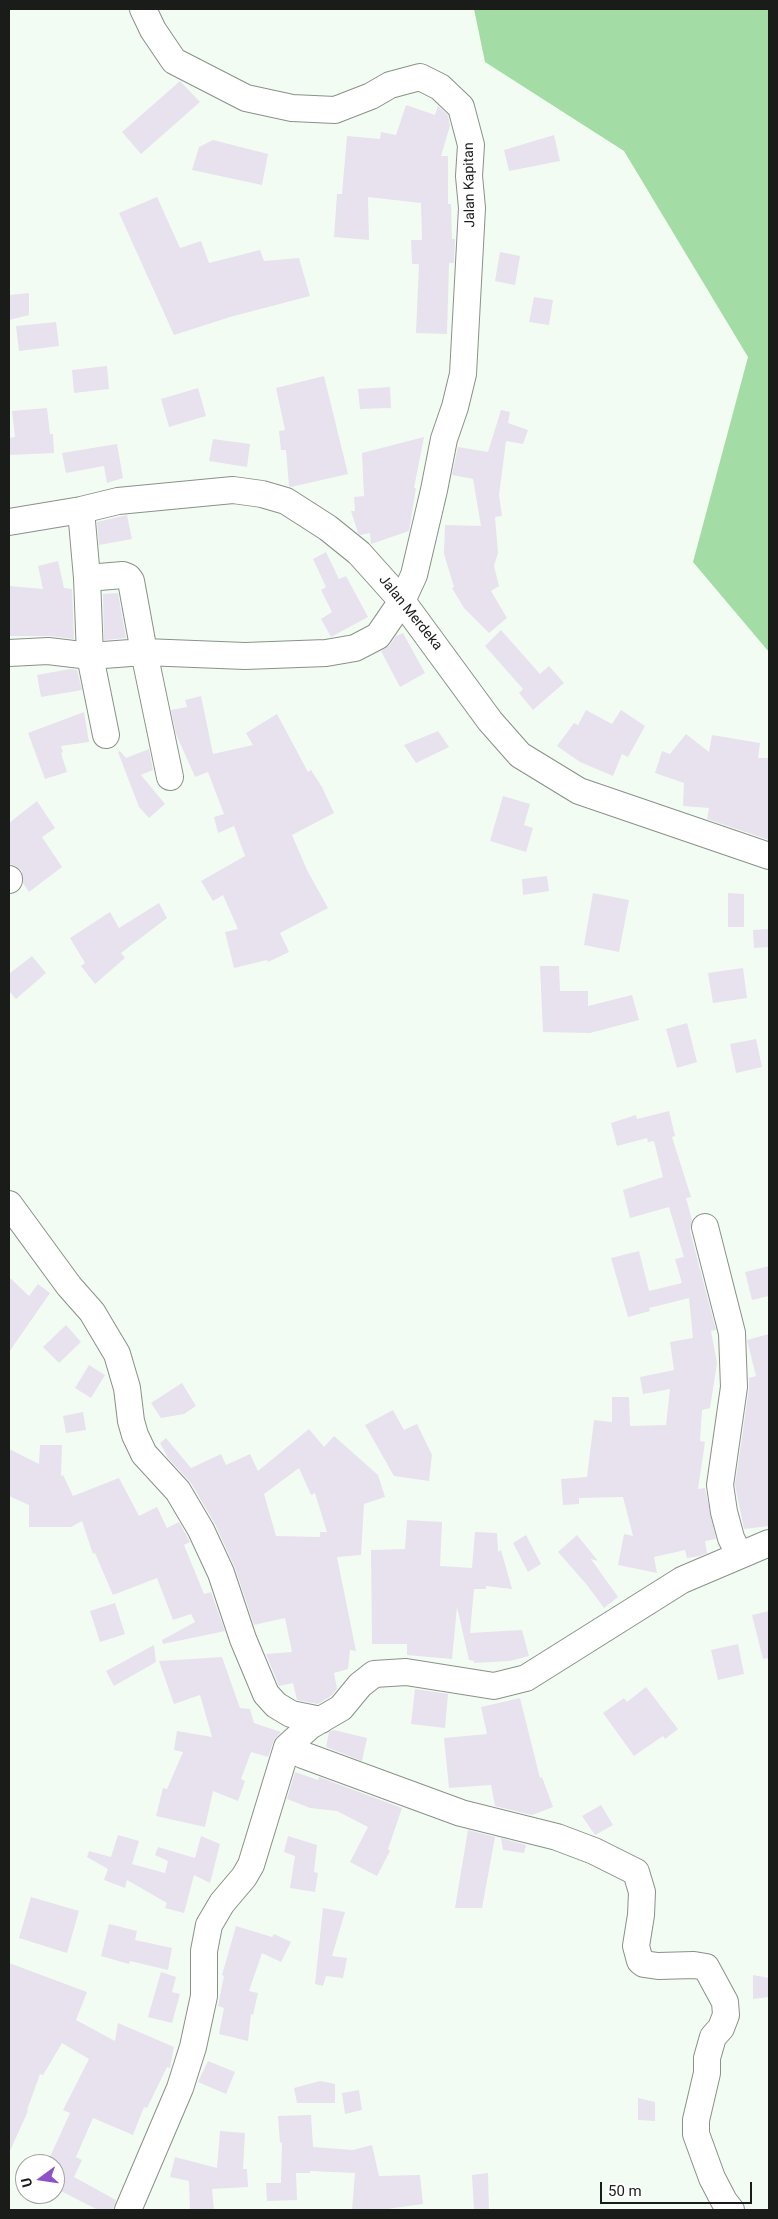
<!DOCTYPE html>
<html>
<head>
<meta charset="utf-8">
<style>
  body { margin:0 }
  #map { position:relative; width:778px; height:2219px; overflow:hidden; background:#f3fcf3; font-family:Roboto,sans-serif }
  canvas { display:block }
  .frame { position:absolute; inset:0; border:10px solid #191c19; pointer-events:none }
  .north { position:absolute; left:15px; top:2154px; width:50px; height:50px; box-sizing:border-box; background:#fff; border:1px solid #a3a4a3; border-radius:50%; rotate:256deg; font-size:14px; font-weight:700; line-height:20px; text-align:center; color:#191c19 }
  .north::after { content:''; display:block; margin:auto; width:18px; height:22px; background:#8f51c7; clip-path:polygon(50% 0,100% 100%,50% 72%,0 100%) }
  .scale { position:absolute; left:600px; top:2182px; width:152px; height:22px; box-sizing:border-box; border:2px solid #191c19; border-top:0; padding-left:6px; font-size:15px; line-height:18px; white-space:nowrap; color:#191c19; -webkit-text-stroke:4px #fff; paint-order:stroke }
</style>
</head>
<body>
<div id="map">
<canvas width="778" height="2219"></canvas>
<div class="frame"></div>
<div class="north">U</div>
<div class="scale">50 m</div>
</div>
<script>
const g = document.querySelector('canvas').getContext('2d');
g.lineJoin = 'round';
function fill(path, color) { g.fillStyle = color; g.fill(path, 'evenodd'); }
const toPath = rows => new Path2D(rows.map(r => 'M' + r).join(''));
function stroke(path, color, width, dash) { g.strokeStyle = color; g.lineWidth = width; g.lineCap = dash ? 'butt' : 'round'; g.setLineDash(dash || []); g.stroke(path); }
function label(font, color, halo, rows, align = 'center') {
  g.font = font + ' Roboto,sans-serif'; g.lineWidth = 4; g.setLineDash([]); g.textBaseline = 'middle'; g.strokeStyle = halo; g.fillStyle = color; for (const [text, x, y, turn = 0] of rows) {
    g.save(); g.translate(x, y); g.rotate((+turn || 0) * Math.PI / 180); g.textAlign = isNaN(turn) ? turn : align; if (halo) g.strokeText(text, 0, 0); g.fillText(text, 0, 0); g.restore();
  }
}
fill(toPath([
  [474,9,769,9,769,652,693,562,748,357,624,151,485,62]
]), '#a3dca4');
fill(toPath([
  [180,81,200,102,141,154,122,132],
  [406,105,435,115,438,106,448,115,450,126,441,156,448,156,448,204,451,204,452,239,455,239,454,263,449,263,447,334,416,333,419,264,412,264,411,240,422,240,421,203,368,197,369,240,334,237,337,194,342,194,347,136,380,139,381,132,396,135],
  [554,135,560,161,509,171,504,150],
  [213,140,268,154,262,185,192,170,199,147],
  [157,197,180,248,201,241,209,263,260,250,264,261,299,258,310,296,230,317,174,335,119,213],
  [500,252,520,256,515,285,495,281],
  [29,293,29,315,9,320,9,295],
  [534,297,553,300,549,325,529,322],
  [56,322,59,346,19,351,16,326],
  [107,366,109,389,74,393,72,370],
  [324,376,348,474,291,487,289,486,286,450,281,450,279,431,285,430,276,388],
  [390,387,391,408,360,409,358,389],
  [198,388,206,416,169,427,161,399],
  [47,408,50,434,53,434,54,453,9,455,9,438,15,437,12,411],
  [501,410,510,412,508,423,528,430,523,444,506,441,499,495,502,516,495,517,498,553,494,566,499,586,491,591,507,618,489,633,464,608,452,588,454,587,444,554,445,525,481,526,473,479,452,475,458,447,488,452],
  [424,437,414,488,416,488,409,531,371,544,370,533,360,535,358,533,351,511,355,511,354,497,364,496,362,453],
  [213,439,250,444,247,467,209,461],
  [117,444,123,478,107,483,104,466,66,473,62,453],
  [127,515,132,539,99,545,97,522],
  [326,552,339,579,346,576,368,617,331,637,321,619,332,612,321,590,326,587,313,559],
  [58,561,64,588,72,589,74,639,50,636,9,636,10,586,43,589,38,566],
  [118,593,126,638,104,640,103,594],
  [501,630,540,674,549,666,564,683,533,710,519,693,523,689,485,646],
  [403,633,425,673,400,687,381,651,390,645,396,636],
  [70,669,77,670,82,690,41,697,37,675],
  [201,696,213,754,253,745,246,733,277,714,308,772,311,770,322,787,334,813,292,835,307,870,328,908,280,933,289,952,268,962,267,960,234,968,225,932,238,929,223,895,213,901,201,881,245,856,234,826,218,833,214,817,224,814,208,772,195,777,176,734,171,710,187,707,185,700],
  [586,710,612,724,621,710,645,726,628,757,622,754,613,776,580,762,557,746,574,723,578,725],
  [84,712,89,742,61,746,63,752,61,753,67,772,45,779,28,733],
  [438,731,449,747,416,763,404,745],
  [686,734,709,752,712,735,760,743,758,758,769,758,769,840,707,819,709,808,683,806,684,783,655,773,662,751,670,754],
  [149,749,153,770,141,775,165,804,149,818,139,807,118,752,120,751,126,758],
  [503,796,530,804,524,825,533,828,526,852,490,841],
  [37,801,55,828,42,837,62,867,29,892,23,883,22,871,16,866,9,864,9,823],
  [547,876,549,891,523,895,522,879],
  [593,893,629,900,619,952,584,945],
  [728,893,744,894,744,927,728,927],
  [159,903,167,918,121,953,125,958,95,984,81,966,85,963,70,938,110,912,119,928],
  [769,929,769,947,754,948,753,930],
  [32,956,46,973,16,999,9,991,9,974],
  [540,966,559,966,560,991,588,991,588,1006,632,995,639,1020,590,1033,543,1032],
  [743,968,747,998,713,1003,708,973],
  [687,1023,697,1062,677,1068,666,1029],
  [756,1039,762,1067,736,1073,730,1044],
  [669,1111,675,1136,672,1137,691,1197,686,1198,692,1220,690,1231,716,1330,711,1331,717,1363,710,1408,702,1410,700,1441,705,1442,698,1489,705,1488,716,1539,705,1541,707,1553,700,1556,687,1558,685,1550,654,1557,657,1573,618,1565,624,1534,633,1536,623,1497,579,1498,579,1504,563,1505,561,1479,587,1477,594,1420,612,1422,612,1397,629,1397,630,1426,666,1425,670,1389,643,1394,640,1377,674,1370,670,1342,693,1338,689,1298,649,1308,650,1311,628,1317,611,1258,639,1251,649,1291,682,1283,675,1259,684,1257,669,1207,630,1218,623,1190,663,1177,654,1141,648,1142,647,1138,617,1146,611,1123,636,1115,637,1119],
  [769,1266,769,1296,752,1300,745,1272],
  [9,1277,29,1296,38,1284,50,1293,9,1352],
  [66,1325,81,1342,59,1363,43,1347],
  [769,1334,769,1526,744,1529,735,1485,749,1389,749,1378,756,1376,747,1340],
  [89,1365,105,1375,91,1398,75,1388],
  [182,1383,196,1406,184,1414,161,1418,151,1403],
  [393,1410,404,1430,417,1424,432,1455,429,1481,394,1476,365,1425],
  [83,1412,86,1430,66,1433,63,1416],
  [309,1429,324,1447,334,1436,378,1475,385,1497,364,1504,361,1555,337,1557,356,1651,350,1650,348,1669,334,1673,337,1689,331,1696,318,1704,297,1700,293,1683,279,1686,266,1654,292,1652,285,1618,254,1625,235,1568,215,1524,191,1483,168,1458,160,1443,166,1438,191,1468,221,1454,226,1465,250,1454,258,1471],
  [299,1468,311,1495,315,1493,327,1532,320,1532,320,1537,276,1536,264,1494],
  [40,1445,62,1445,61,1476,63,1475,73,1496,119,1478,139,1516,157,1507,167,1528,179,1522,190,1542,184,1545,204,1594,211,1592,225,1631,163,1644,162,1640,195,1622,191,1614,173,1620,157,1578,113,1595,95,1553,93,1554,82,1521,71,1527,29,1527,29,1505,9,1496,9,1449,39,1464],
  [407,1520,442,1522,440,1566,472,1568,475,1532,497,1533,498,1552,501,1550,512,1589,486,1586,486,1589,474,1589,470,1633,522,1630,529,1656,510,1661,474,1663,474,1661,469,1660,457,1607,452,1659,407,1655,407,1644,372,1644,371,1550,405,1549],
  [526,1535,541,1564,528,1572,513,1543],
  [577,1535,598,1561,591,1559,618,1597,604,1608,587,1585,558,1552],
  [115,1603,125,1634,100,1642,90,1611],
  [769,1611,769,1658,763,1659,752,1615],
  [738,1644,744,1674,718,1680,711,1650],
  [154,1645,156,1662,114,1686,106,1671],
  [222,1657,240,1708,250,1709,254,1723,281,1732,274,1740,268,1757,251,1752,241,1779,245,1781,238,1801,213,1791,205,1827,156,1816,163,1788,167,1789,183,1752,174,1750,177,1731,212,1737,200,1695,174,1704,159,1661],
  [646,1687,678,1729,665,1739,663,1736,634,1756,603,1713,624,1698,627,1702],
  [415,1689,448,1694,445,1728,411,1724],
  [520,1698,540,1778,542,1777,553,1807,532,1815,495,1806,491,1785,449,1788,444,1738,487,1734,481,1707],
  [334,1730,367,1738,362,1761,326,1747,329,1732],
  [295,1772,318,1780,319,1777,402,1808,388,1849,390,1851,377,1876,350,1862,368,1827,337,1811,310,1808,287,1799],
  [601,1805,613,1825,595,1835,582,1816],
  [468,1830,495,1837,482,1908,455,1908],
  [118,1835,139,1841,132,1864,165,1873,168,1861,155,1855,158,1847,195,1858,201,1836,220,1844,210,1883,194,1875,184,1913,165,1908,167,1903,127,1880,125,1888,104,1880,108,1869,87,1857,89,1851,111,1857],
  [288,1836,317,1845,314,1872,318,1873,315,1892,290,1888,295,1856,284,1852],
  [501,1838,526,1845,524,1853,503,1850],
  [31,1897,79,1911,67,1953,19,1938],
  [323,1908,345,1912,332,1956,347,1958,343,1978,326,1976,323,1986,315,1984],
  [109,1924,137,1931,135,1940,172,1948,168,1970,130,1961,129,1964,101,1956],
  [236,1926,272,1937,274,1934,291,1942,281,1962,262,1953,249,1991,258,1993,253,2015,251,2014,248,2041,219,2034,224,2008,218,2006,224,1976,222,1975],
  [9,1963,87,1992,76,2020,115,2041,118,2023,174,2047,170,2068,167,2067,147,2108,144,2107,133,2135,93,2118,76,2157,82,2160,74,2177,116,2200,113,2210,98,2210,55,2188,55,2161,49,2159,70,2113,63,2110,89,2059,62,2043,43,2075,40,2074,27,2110,28,2111,9,2153],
  [161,1972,176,1977,172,1992,180,1994,172,2023,148,2017],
  [753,1975,769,1978,769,1997,753,1999],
  [208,2061,235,2072,226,2094,198,2082],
  [320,2081,335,2084,335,2103,297,2103,294,2088],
  [359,2090,362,2110,345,2114,342,2093],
  [638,2098,655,2102,655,2121,638,2120],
  [311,2115,313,2147,353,2150,372,2145,379,2176,420,2175,423,2204,380,2210,352,2210,355,2173,310,2171,310,2173,296,2173,297,2200,267,2201,266,2183,281,2183,282,2142,280,2143,278,2116],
  [220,2131,245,2133,243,2169,247,2169,248,2187,212,2189,214,2210,190,2210,189,2181,170,2177,175,2157,217,2168],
  [488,2173,489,2210,474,2210,472,2175]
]), '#e7e2ed');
const minor = toPath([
  [81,510,87,578,90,656,106,735],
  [9,522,81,510,118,501,233,490,262,494,286,501,328,528,359,553,402,601,490,721,520,755,579,791,769,856],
  [87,578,123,575,128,577,131,581,144,652,170,777],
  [9,653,48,651,90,656,144,652,245,656,326,653,355,648,378,636,402,601,414,575,434,490,444,439,455,407,463,374,472,208,469,176,471,145,461,107,440,87,420,77,390,85,371,96,335,110,292,108,246,98,174,61,153,30,143,9],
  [9,880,9,879],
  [9,1204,69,1286,92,1312,117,1354,127,1388,131,1421,135,1435,144,1454,178,1491,201,1530,221,1573,243,1639,266,1694,276,1705,291,1714,321,1720],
  [705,1227,732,1333,734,1387,720,1485,724,1512,731,1538,739,1554],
  [287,1747,303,1755,461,1813,557,1837,594,1851,636,1872,642,1892,641,1915,636,1946,640,1961,644,1964,658,1966,694,1965,706,1967,725,2002,726,2015,721,2028,713,2037,707,2058,707,2073,696,2120,696,2134,712,2178,724,2201,731,2210],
  [128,2210,180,2088,193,2047,204,1996,204,1951,209,1925,222,1903,244,1877,251,1865,287,1747,310,1726,341,1708,360,1685,374,1674,406,1672,494,1686,526,1678,682,1580,769,1543]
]);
stroke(minor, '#899189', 28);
stroke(minor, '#fff', 26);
label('14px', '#191c19', '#fff', [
  ["Jalan Kapitan",470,185,-91],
  ["Jalan Merdeka",410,613,51]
]);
</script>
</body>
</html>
